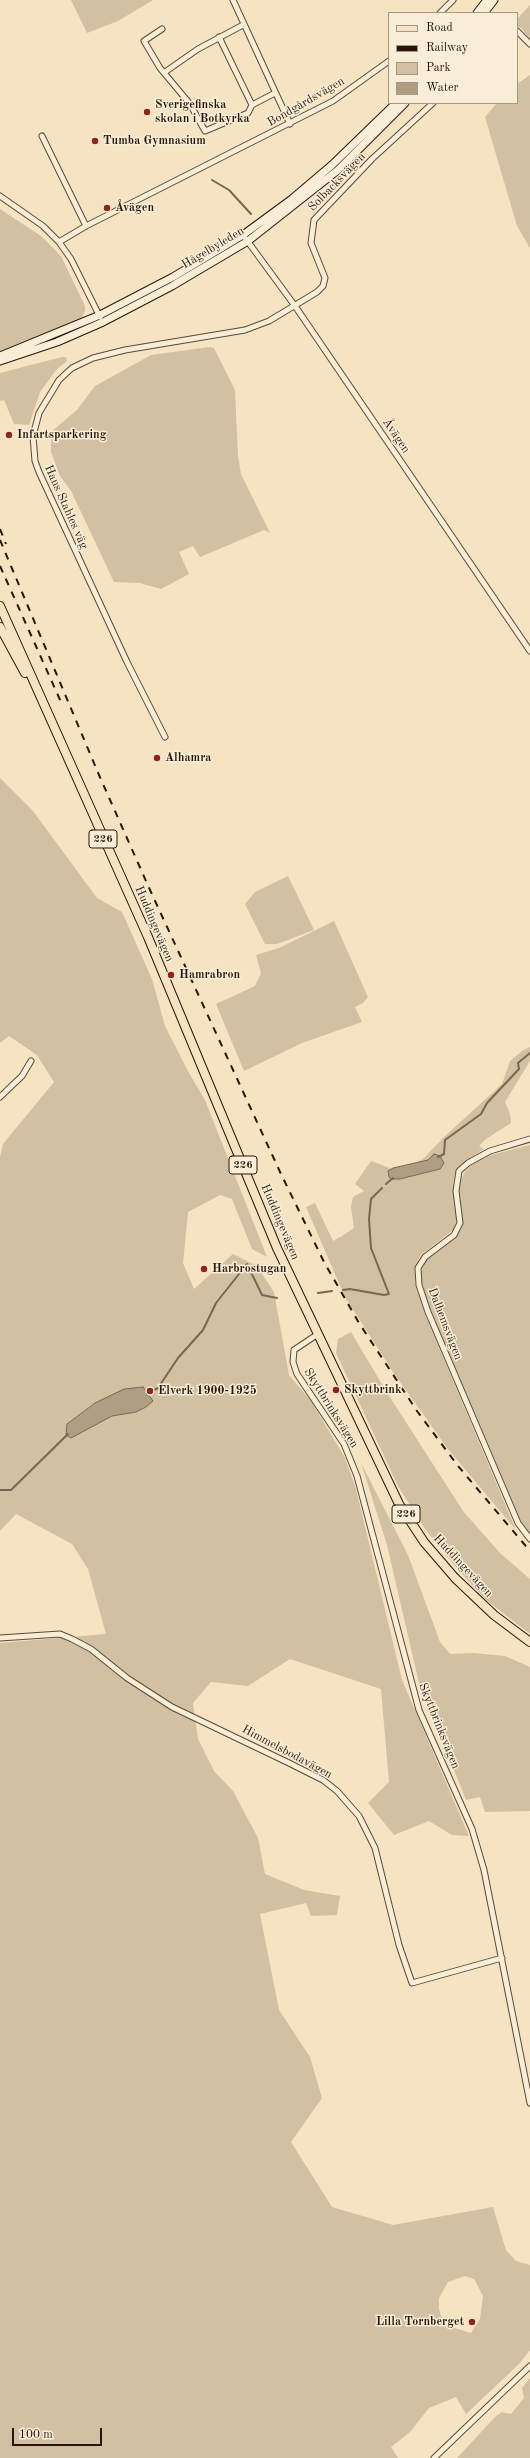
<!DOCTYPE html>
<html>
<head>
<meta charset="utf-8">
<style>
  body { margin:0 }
  #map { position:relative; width:530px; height:2458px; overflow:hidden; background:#f5e3c1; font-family:"Old Standard TT",serif }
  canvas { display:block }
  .legend { position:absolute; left:388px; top:12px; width:130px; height:92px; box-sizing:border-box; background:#f8edd7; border:1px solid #a59784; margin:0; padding:5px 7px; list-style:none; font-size:12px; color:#281708 }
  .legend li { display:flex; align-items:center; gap:8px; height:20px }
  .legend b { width:20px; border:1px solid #a59784 }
  .scale { position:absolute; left:12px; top:2428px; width:90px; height:18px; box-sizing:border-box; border:2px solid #281708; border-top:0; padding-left:5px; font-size:12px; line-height:14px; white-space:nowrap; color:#281708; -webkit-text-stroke:3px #f8edd7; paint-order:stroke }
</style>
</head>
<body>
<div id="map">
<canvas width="530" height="2458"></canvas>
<ul class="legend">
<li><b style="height:5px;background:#f5e3c1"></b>Road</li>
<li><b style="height:5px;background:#281708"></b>Railway</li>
<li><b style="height:11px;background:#d2c0a2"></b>Park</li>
<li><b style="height:11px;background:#af9e82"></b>Water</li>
</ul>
<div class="scale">100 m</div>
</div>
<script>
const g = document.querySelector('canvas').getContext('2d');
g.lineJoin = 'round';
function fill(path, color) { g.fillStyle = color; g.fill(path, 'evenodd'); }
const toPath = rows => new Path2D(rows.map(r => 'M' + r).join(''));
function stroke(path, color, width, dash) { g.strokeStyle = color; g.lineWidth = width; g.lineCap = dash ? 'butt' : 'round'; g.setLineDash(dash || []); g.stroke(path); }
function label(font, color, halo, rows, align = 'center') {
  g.font = font + ' "Old Standard TT",serif'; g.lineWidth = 3; g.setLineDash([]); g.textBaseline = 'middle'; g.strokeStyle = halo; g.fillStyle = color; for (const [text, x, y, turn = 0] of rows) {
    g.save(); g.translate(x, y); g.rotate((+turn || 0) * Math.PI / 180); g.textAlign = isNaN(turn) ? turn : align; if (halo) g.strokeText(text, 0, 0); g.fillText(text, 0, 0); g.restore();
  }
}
fill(toPath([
  [71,0,153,0,118,21,87,33],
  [530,5,530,39,521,28,517,26,517,19],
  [530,75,530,248,517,226,485,117,497,103,517,103,517,84],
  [0,209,41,236,61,256,85,306,85,311,81,319,65,327,0,352],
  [209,347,214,348,235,390,238,456,241,474,270,533,264,530,200,557,193,546,179,552,189,574,161,589,140,583,114,582,71,491,60,476,51,452,51,432,77,410,95,386,151,355],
  [62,357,66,357,67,361,57,369,40,392,29,425,14,424,4,400,0,401,0,373],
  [0,778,33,811,97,898,122,912,152,979,165,1026,189,1073,205,1100,267,1257,252,1249,232,1199,220,1195,188,1212,183,1263,194,1289,233,1254,257,1266,274,1292,289,1375,311,1401,345,1458,356,1489,402,1680,469,1836,452,1835,429,1821,394,1835,368,1803,389,1782,381,1689,290,1659,248,1686,211,1682,193,1703,198,1739,214,1771,233,1791,258,1838,265,1874,304,1890,340,1896,337,1915,311,1916,306,1903,260,1914,279,2010,310,2057,322,2098,291,2142,332,2207,393,2225,493,2207,506,2250,516,2261,530,2265,530,2350,519,2364,466,2414,456,2397,429,2408,410,2432,391,2447,398,2458,0,2458,0,1643,106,1634,88,1569,72,1544,16,1514,0,1531,0,1157,3,1144,54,1082,37,1055,9,1036,0,1043],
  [95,1403,136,1412,112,1416,66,1435,67,1424],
  [465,2276,474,2279,483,2296,480,2319,471,2333,451,2327,443,2322,439,2309,439,2298,448,2282],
  [288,876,314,930,277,944,265,944,245,904,255,892],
  [334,921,368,997,363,1003,355,1007,362,1022,302,1043,244,1071,216,1004,255,986,261,973,256,955,279,948],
  [530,1047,530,1061,505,1102,510,1114,511,1123,486,1139,479,1146,484,1149,467,1160,455,1173,453,1184,457,1218,454,1229,420,1256,415,1266,415,1284,425,1314,516,1530,448,1449,393,1372,345,1297,306,1207,315,1203,333,1241,342,1236,354,1228,351,1207,353,1197,364,1191,355,1184,371,1161,395,1170,412,1165,423,1159,443,1138,502,1084,510,1061,522,1051],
  [530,1145,530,1536,520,1522,430,1313,422,1286,421,1273,426,1259,457,1236,463,1225,458,1189,465,1171,473,1164,491,1155],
  [351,1332,386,1391,463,1511,500,1553,530,1579,530,1634,485,1599,453,1564,425,1529,398,1486,336,1353,338,1339],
  [361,1463,408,1555,440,1642,450,1654,474,1653,505,1656,530,1667,530,1811,485,1812,480,1797,466,1800,419,1683,387,1545],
  [530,2378,530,2458,457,2458,496,2416,502,2412,511,2414,524,2398,522,2388]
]), '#d2c0a2');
const water = toPath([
  [434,1154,440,1156,444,1163,440,1169,400,1179,391,1179,389,1177,388,1171,393,1168,428,1160,434,1154],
  [143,1387,153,1401,146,1407,136,1412,112,1416,71,1438,66,1435,67,1424,95,1403,124,1389,143,1387]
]);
fill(water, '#af9e82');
stroke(water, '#796851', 1);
stroke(toPath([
  [212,180,229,190,251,214],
  [438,1157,444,1154,445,1140,481,1114,487,1103,519,1069,518,1063,530,1053],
  [386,1184,393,1178],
  [343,1290,350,1289,384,1295,389,1294,371,1248,369,1219,371,1199,382,1188],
  [318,1293,332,1291],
  [147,1394,158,1388,178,1358,203,1330,216,1303,247,1264,262,1295,277,1298],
  [0,1490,11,1490,68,1434]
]), '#796851', 2);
const minor = toPath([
  [233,0,290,124],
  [440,13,453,0],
  [162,29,144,41,160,68,190,104,205,131,248,113,252,105,275,93],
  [517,31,530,44],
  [219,37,252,105],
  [165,72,198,49,243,25],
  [42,136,86,226],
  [0,196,43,226,59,242,71,259,100,317],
  [243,235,295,306,530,651],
  [59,242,86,226,333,101,389,61],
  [165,737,127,662,39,472,35,461,33,436,39,413,59,380,72,368,93,358,125,350,245,330,269,321,317,292,323,286,325,278,311,243,314,220,372,159,433,103],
  [0,1097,22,1076,31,1061],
  [530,1139,490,1151,468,1163,459,1171,456,1191,460,1223,454,1235,425,1257,418,1268,419,1285,428,1312,518,1523,530,1539],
  [318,1334,294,1350,293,1362,297,1374,344,1444,357,1476,419,1710,472,1829,484,1870,530,2103],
  [0,1638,60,1634,72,1639,91,1649,127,1678,172,1707,289,1763,323,1780,337,1791,359,1816,375,1848,399,1945,412,1983,502,1958],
  [434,2458,530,2366]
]);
const secondary = toPath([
  [477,13,487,0],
  [484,13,494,0],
  [0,356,100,315,173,277,243,235,292,199,332,165,396,103],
  [0,361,57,342,103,322,172,286,248,241,338,170,405,103]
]);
const primary = toPath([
  [0,606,148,937,277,1248,399,1504,424,1542,455,1578,494,1615,530,1642],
  [0,627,25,673]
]);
stroke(minor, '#5b4a36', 7);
stroke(secondary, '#281708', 9);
stroke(primary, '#281708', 10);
stroke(minor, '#f8edd7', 5);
stroke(secondary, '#f8edd7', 7);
stroke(primary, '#f5e3c1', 8);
stroke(toPath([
  [0,529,6,544],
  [0,540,99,775,150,890,281,1174,324,1262,359,1323,417,1411,458,1466,530,1551],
  [0,566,61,702]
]), '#281708', 2, [7, 7]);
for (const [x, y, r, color] of [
  [147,112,4,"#8f2418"],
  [95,141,4,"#8f2418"],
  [107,208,4,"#8f2418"],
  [9,435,4,"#8f2418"],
  [157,758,4,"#8f2418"],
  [171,975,4,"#8f2418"],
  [204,1269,4,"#8f2418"],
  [336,1390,4,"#8f2418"],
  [150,1391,4,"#8f2418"],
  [472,2322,4,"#8f2418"]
]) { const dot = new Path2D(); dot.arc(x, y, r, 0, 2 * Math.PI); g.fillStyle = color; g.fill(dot); stroke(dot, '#f8edd7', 1.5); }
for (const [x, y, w] of [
  [103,839,28],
  [243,1165,28],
  [406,1514,28]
]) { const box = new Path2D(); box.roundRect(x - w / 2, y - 9, w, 18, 3); g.fillStyle = '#f8edd7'; g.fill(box); stroke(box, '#281708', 1); }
label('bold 11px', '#281708', null, [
  ["226",103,839],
  ["226",243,1165],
  ["226",406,1514]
]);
label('12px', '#281708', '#f8edd7', [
  ["Bondgårdsvägen",306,102,-30],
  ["Solbacksvägen",337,182,-46],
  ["Hågelbyleden",213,248,-31],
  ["Åvägen",396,436,56],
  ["Hans Stahles väg",66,507,66],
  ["Huddingevägen",154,924,67],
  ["Huddingevägen",280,1222,67],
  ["Dalhemsvägen",445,1324,69],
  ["Skyttbrinksvägen",331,1408,58],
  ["Huddingevägen",463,1566,47],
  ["Skyttbrinksvägen",439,1726,68],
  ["Himmelsbodavägen",287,1752,28]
]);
label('bold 12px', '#281708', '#f8edd7', [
  ["Sverigefinska",155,105],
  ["skolan i Botkyrka",155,119],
  ["Tumba Gymnasium",103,141],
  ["Åvägen",115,208],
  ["Infartsparkering",17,435],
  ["Alhamra",165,758],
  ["Hamrabron",179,975],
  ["Harbrostugan",212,1269],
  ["Skyttbrink",344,1390],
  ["Elverk 1900-1925",158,1391],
  ["Lilla Tornberget",464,2322,"right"]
], 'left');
</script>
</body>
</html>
